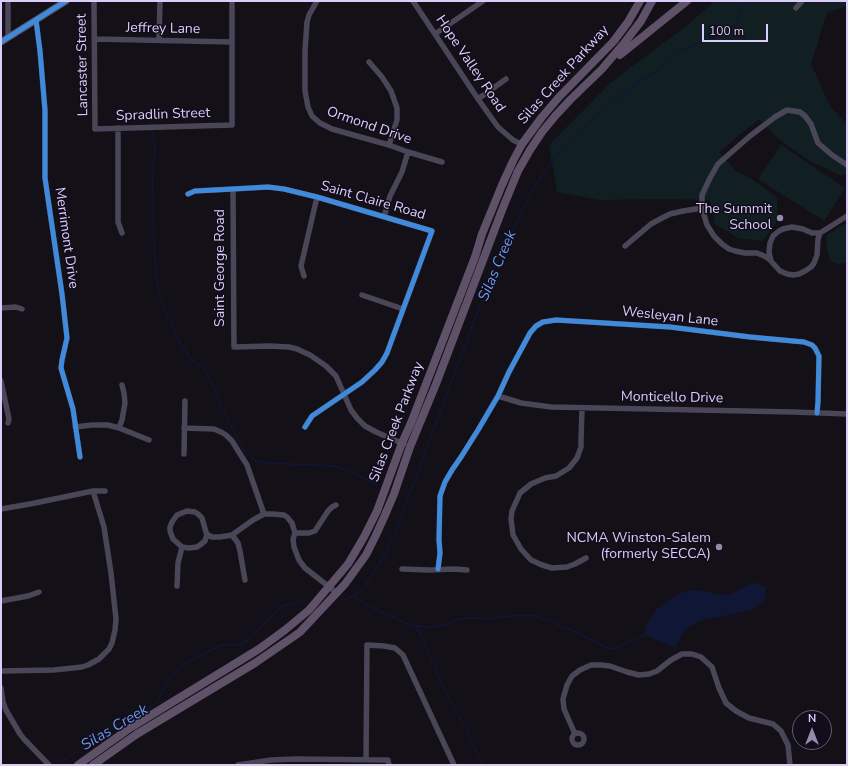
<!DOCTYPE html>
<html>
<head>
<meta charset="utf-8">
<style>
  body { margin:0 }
  #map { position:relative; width:848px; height:766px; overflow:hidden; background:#131018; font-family:"Nunito Sans",sans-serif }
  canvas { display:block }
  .frame { position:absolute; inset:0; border:2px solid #dacdf9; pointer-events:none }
  .north { position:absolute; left:792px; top:710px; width:40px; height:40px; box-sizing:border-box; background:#120d1b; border:1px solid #625a74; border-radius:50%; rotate:0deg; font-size:11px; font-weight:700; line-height:16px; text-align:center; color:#dacdf9 }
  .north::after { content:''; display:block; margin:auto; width:14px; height:18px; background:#948baa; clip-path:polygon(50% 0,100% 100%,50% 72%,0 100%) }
  .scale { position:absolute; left:702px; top:24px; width:66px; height:18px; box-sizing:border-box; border:2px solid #dacdf9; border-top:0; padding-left:5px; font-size:12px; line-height:14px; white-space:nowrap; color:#dacdf9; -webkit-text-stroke:3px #120d1b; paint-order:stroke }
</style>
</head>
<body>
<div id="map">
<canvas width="848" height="766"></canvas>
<div class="frame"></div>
<div class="north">N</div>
<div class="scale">100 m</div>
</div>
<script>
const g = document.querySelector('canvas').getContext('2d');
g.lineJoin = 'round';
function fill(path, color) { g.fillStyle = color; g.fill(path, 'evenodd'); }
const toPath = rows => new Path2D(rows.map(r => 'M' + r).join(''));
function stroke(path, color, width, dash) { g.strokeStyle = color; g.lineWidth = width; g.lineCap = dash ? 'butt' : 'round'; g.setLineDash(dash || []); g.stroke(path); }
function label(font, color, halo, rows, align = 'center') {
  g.font = font + ' "Nunito Sans",sans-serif'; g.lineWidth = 3; g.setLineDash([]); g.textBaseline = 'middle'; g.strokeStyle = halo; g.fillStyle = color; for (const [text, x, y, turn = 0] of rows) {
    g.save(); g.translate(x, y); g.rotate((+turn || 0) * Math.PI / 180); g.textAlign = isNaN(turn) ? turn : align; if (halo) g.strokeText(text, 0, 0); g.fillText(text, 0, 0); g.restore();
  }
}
fill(toPath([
  [715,1,847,1,847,6,827,13,811,64,830,106,847,124,847,173,842,176,810,161,780,140,759,119,719,152,736,171,750,178,777,197,777,222,762,241,738,238,715,224,710,200,666,199,598,200,557,192,549,145,611,82,686,26],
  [781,145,845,188,824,221,758,179],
  [847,223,847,263,837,264,830,261,827,248,826,237,830,233]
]), '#111f22');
fill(toPath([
  [753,583,756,583,766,588,765,599,756,607,751,610,742,612,699,621,686,629,681,636,675,648,645,635,646,627,651,617,658,608,670,599,679,594,689,590,705,591,719,595,732,594,748,585]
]), '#101734');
stroke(toPath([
  [142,110,151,126],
  [152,129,155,147,154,159,152,164,154,245,156,275,160,297,169,320,173,327,178,339,191,359,206,371,227,418,244,451,252,458,256,461,267,463,337,466,378,485],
  [354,596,369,606,405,623,411,625,426,627,433,627,444,625,463,618,476,618,488,619,497,617,531,615,544,619,573,631,609,649,618,647,647,634],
  [341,601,354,596,364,587,383,558,397,528,410,493,479,308,499,258,511,233,533,189,546,170,569,140,598,114,636,83,656,72,683,49,710,39,734,26,743,5,747,1],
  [414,625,421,635,444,689,463,723,483,765],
  [57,765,102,733,143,712,158,701,171,675,189,661,221,645,241,645,249,640,280,607,302,601]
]), '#101734', 1.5);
stroke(toPath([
  [8,1,8,37],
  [94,1,95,129,232,125,232,1],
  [317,1,309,15,307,22,305,51,305,91,308,107,312,116,320,123,332,129,389,145,408,152,442,162],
  [413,1,478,99,498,127,513,140,523,145],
  [796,8,802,1],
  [36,20,40,51,45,110,45,178,62,294,67,338,62,360,61,368,73,409,80,457],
  [435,34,483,1],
  [94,39,232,42],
  [159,40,160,1],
  [369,62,382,77,391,91,397,108,397,120,389,145],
  [478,99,506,79],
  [118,128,118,222,122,233],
  [847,165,832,155,818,143,811,124,805,116,800,112,787,110,775,117,750,136,718,164,710,178,702,195,702,208,707,225,714,236,722,244,729,249,735,251,745,253,757,253,764,256,769,259,780,271,787,274,793,275,799,274,805,271,811,267,814,263,817,255,818,239,820,233,847,216],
  [233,189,234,347,269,346,289,347,297,349,310,355,326,366,336,376,351,410,357,418,365,426,376,432,404,444],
  [188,194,195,191,233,189,268,187,284,189,317,197,432,231,391,342,387,353,382,362,375,370,362,382,312,416,305,427],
  [384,217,390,196,402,172,408,152],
  [625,246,651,224,662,218,670,214,683,211,702,208],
  [771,261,769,252,770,243,773,236,779,231,783,229,792,227,803,229,812,233,820,233],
  [304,276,301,266,317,197],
  [362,295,403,309],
  [1,308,16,307,22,309],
  [1,381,9,419,8,423],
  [498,396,521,403,551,407,794,412,847,414],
  [582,408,581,440,581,447,577,458,569,468,556,476,545,478,531,484,520,493,512,511,511,519,513,535,521,549,531,560,542,565,552,568,567,567,575,564,586,558],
  [75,427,92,425,108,425,119,428,149,440],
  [119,428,122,420,125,403,124,393,122,385],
  [184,428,214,429,221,432,226,435,232,441,247,465,264,514],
  [184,454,185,401],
  [1,509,30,504,93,491,105,491],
  [295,533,309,533,315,531,328,511,332,507,336,505],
  [207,534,205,541,200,545,197,547,189,548,182,547,173,539,170,531,170,527,172,522,177,515,187,511,195,512,198,514,202,518,206,532,207,534,208,535,212,537,220,537,232,535,253,520,264,514,272,514,284,515,287,517,292,523,295,533,293,539,294,547,299,560,305,568,337,593],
  [232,535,238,543,240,551,245,580],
  [402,569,430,570,454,569,467,570],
  [438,569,440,553,439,540,440,496,445,482,452,470,461,457,478,430,498,396,509,372,530,333,536,326,543,322,556,320,670,327,750,337,804,342,812,345,815,348,819,356,818,402,817,413],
  [177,586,178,563,182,547],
  [1,601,28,596,39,592],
  [1,671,54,670,82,667,88,665,99,659,109,649,112,643,115,630,116,619,111,573,104,527,93,491],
  [1,688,3,702,6,710,20,734,24,739,49,765],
  '572 739a6 6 0 1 1 12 0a6 6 0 1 1-12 0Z',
  [575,734,564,709,563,699,567,685,572,676,580,670,591,665,601,665,610,666,627,672,639,675,649,674,657,671,671,660,682,654,692,654,701,657,712,667,719,688,726,703,736,711,749,718,773,724,781,731,788,745,790,765],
  [366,760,367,645,384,646,395,648,403,655,454,765],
  [238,765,271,760,294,759,388,760,389,765]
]), '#494657', 5.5);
stroke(toPath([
  [1,42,66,1]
]), '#58536a', 7);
stroke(toPath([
  [620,55,687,1],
  [78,765,130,728,259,649,285,630,309,610,348,564,364,537,377,511,402,443,411,423,475,257,482,234,502,185,513,161,522,144,542,117,559,97,613,42,628,22,640,1],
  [93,765,137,734,255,663,293,637,300,632,345,584,366,555,376,535,385,515,394,494,410,447,436,384,502,210,518,171,530,150,542,132,556,115,571,99,602,69,625,42,641,21,652,1]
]), '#5e5168', 8);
stroke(toPath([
  [36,20,40,51,45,110,45,178,62,294,67,338,62,360,61,368,73,409,80,457],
  [1,42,66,1],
  [188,194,195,191,233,189,268,187,284,189,317,197,432,231,391,342,387,353,382,362,375,370,362,382,312,416,305,427],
  [438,569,440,553,439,540,440,496,445,482,452,470,461,457,478,430,498,396,509,372,530,333,536,326,543,322,556,320,670,327,750,337,804,342,812,345,815,348,819,356,818,402,817,413]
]), '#408adc', 5);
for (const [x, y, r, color] of [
  [780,218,4,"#948baa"],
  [719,547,4,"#948baa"]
]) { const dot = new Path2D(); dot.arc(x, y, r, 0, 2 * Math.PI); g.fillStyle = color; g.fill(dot); stroke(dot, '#120d1b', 1.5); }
label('14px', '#dacdf9', '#120d1b', [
  ["Jeffrey Lane",163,29,1],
  ["Hope Valley Road",470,64,56],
  ["Lancaster Street",83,65,-91],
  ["Silas Creek Parkway",564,75,-48],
  ["Spradlin Street",163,115,-2],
  ["Ormond Drive",369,126,19],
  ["Saint Claire Road",373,201,16],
  ["Merrimont Drive",66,238,82],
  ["Saint George Road",221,268,-90],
  ["Wesleyan Lane",670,317,6],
  ["Monticello Drive",672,398,1],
  ["Silas Creek Parkway",397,422,-69]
]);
label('14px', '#dacdf9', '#120d1b', [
  ["The Summit",772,210],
  ["School",772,226],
  ["NCMA Winston-Salem",711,539],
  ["(formerly SECCA)",711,555]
], 'right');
label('italic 15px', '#6899ec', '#120d1b', [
  ["Silas Creek",498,266,-67],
  ["Silas Creek",115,728,-31]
]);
</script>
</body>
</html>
